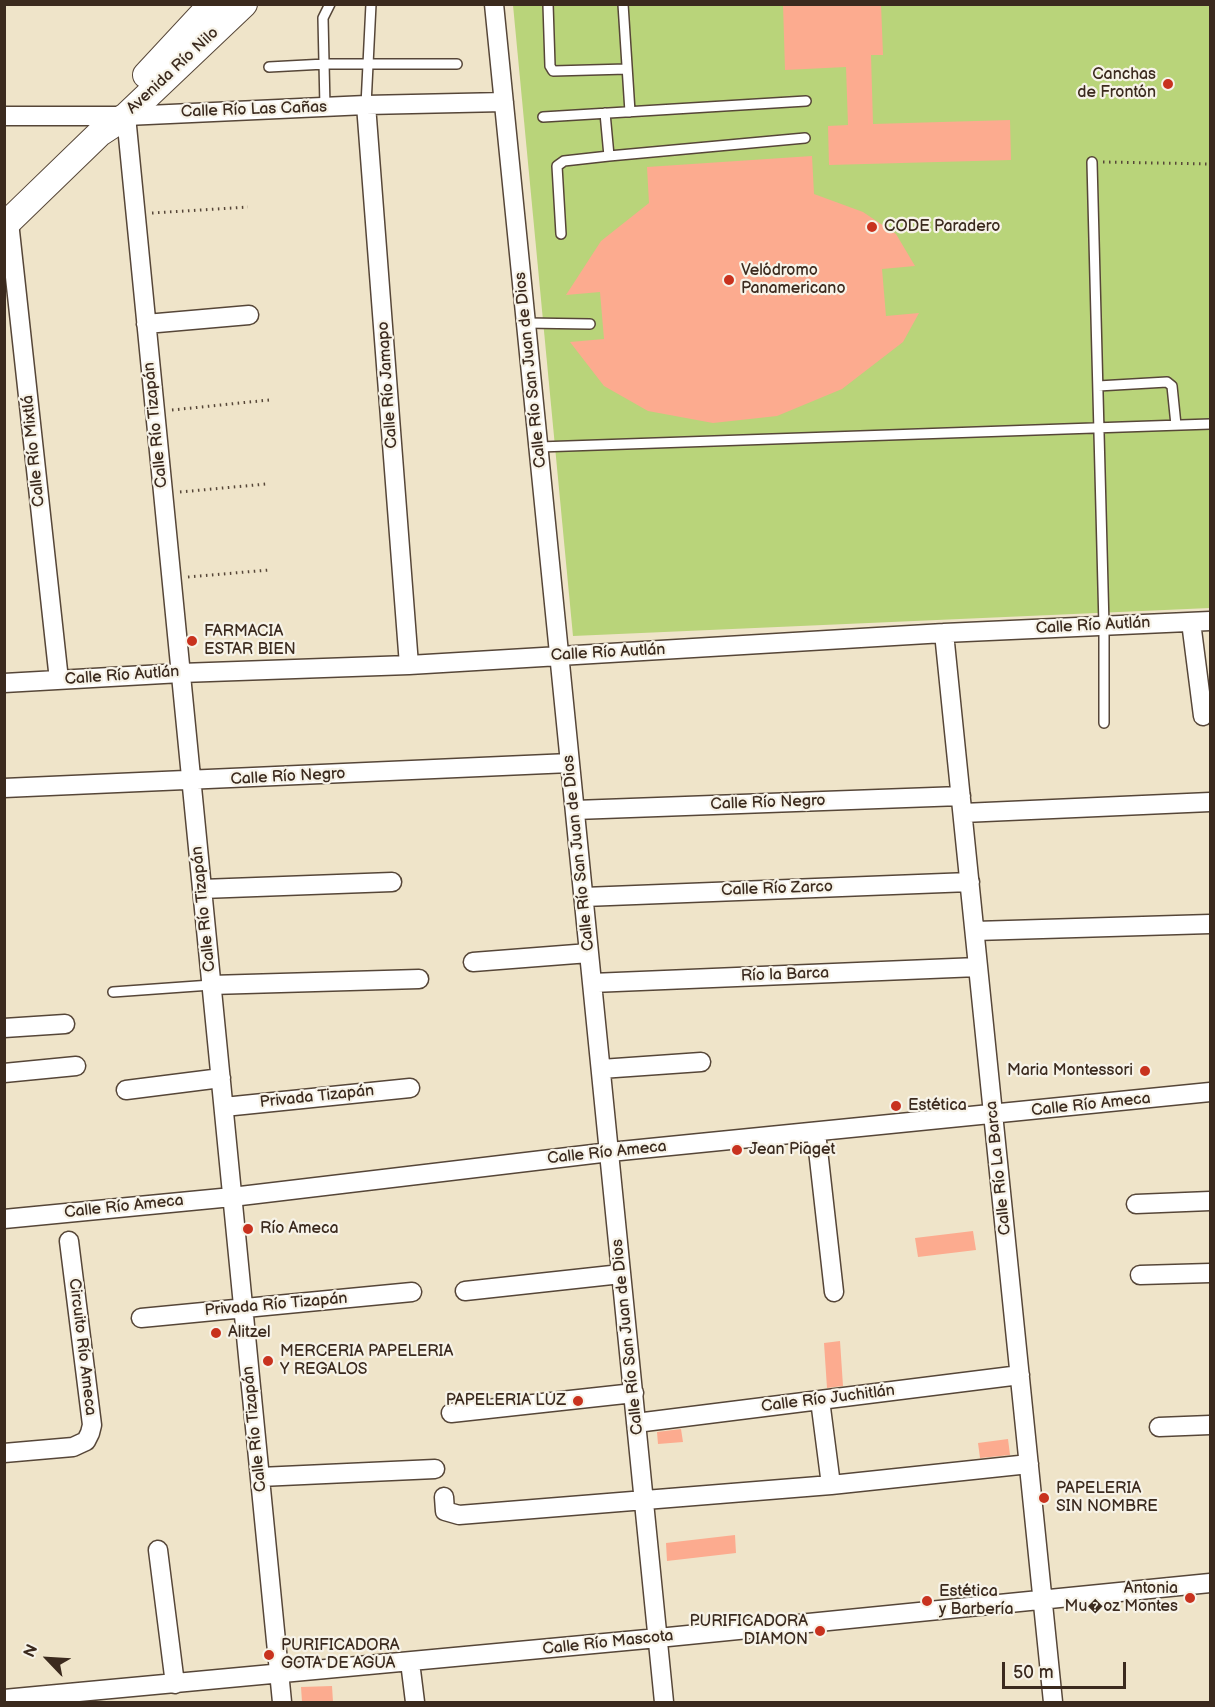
<!DOCTYPE html>
<html>
<head>
<meta charset="utf-8">
<style>
  body { margin:0 }
  #map { position:relative; width:1215px; height:1707px; overflow:hidden; background:#efe4c9; font-family:"Balsamiq Sans",sans-serif }
  canvas { display:block }
  .frame { position:absolute; inset:0; border:6px solid #3b2a1e; pointer-events:none }
  .north { position:absolute; left:18px; top:1629px; width:60px; height:60px; -webkit-text-stroke:4px #f7f3e8; paint-order:stroke; rotate:295deg; font-size:16px; font-weight:700; line-height:24px; text-align:center; color:#3b2a1e }
  .north::after { content:''; display:block; margin:auto; width:21px; height:27px; background:#3b2a1e; clip-path:polygon(50% 0,100% 100%,50% 72%,0 100%) }
  .scale { position:absolute; left:1002px; top:1662px; width:124px; height:27px; box-sizing:border-box; border:3px solid #3b2a1e; border-top:0; padding-left:8px; font-size:18px; line-height:21px; white-space:nowrap; color:#3b2a1e; -webkit-text-stroke:4px #f7f3e8; paint-order:stroke }
</style>
</head>
<body>
<div id="map">
<canvas width="1215" height="1707"></canvas>
<div class="frame"></div>
<div class="north">N</div>
<div class="scale">50 m</div>
</div>
<script>
const g = document.querySelector('canvas').getContext('2d');
g.lineJoin = 'round';
function fill(path, color) { g.fillStyle = color; g.fill(path, 'evenodd'); }
const toPath = rows => new Path2D(rows.map(r => 'M' + r).join(''));
function stroke(path, color, width, dash) { g.strokeStyle = color; g.lineWidth = width; g.lineCap = dash ? 'butt' : 'round'; g.setLineDash(dash || []); g.stroke(path); }
function label(font, color, halo, rows, align = 'center') {
  g.font = font + ' "Balsamiq Sans",sans-serif'; g.lineWidth = 4.5; g.setLineDash([]); g.textBaseline = 'middle'; g.strokeStyle = halo; g.fillStyle = color; for (const [text, x, y, turn = 0] of rows) {
    g.save(); g.translate(x, y); g.rotate((+turn || 0) * Math.PI / 180); g.textAlign = isNaN(turn) ? turn : align; if (halo) g.strokeText(text, 0, 0); g.fillText(text, 0, 0); g.restore();
  }
}
fill(toPath([
  [1198,4,1210,6,1210,608,573,636,513,5]
]), '#b9d47a');
fill(toPath([
  [783,4,881,4,883,55,871,55,873,124,1010,120,1011,160,829,165,828,126,848,125,846,67,785,70],
  [812,156,814,194,863,212,896,234,915,266,882,269,886,316,919,313,903,342,842,389,777,416,713,423,648,411,604,386,570,342,604,339,600,292,566,295,601,241,649,203,647,167],
  [973,1231,976,1250,918,1257,915,1238],
  [840,1341,843,1386,827,1388,824,1343],
  [681,1429,683,1442,658,1444,657,1432],
  [1008,1439,1010,1455,980,1458,978,1443],
  [735,1535,736,1553,667,1561,666,1543],
  [332,1686,333,1702,302,1702,301,1687]
]), '#fcab8f');
const lane = toPath([
  [548,4,550,66,553,71,627,69],
  [623,4,630,112],
  [269,67,325,64,457,64],
  [366,105,371,4],
  [325,107,323,18,330,4],
  [543,117,806,101],
  [609,156,805,138],
  [1092,162,1104,626,1104,723],
  [561,234,557,166,564,161,609,156,605,113],
  [526,323,590,324],
  [1098,386,1167,382,1172,386,1176,425],
  [539,447,1210,424],
  [113,992,211,985]
]);
const street = toPath([
  [494,4,664,1702],
  [366,105,409,665],
  [4,116,126,116,366,105,504,102],
  [126,116,282,1702],
  [9,222,59,680],
  [146,324,249,315],
  [1191,622,1203,716],
  [944,633,1053,1702],
  [4,683,181,673,409,665,944,633,1210,621],
  [4,788,570,763],
  [575,810,961,796],
  [963,813,1210,802],
  [202,889,392,882],
  [584,897,970,882],
  [975,931,1210,924],
  [473,962,589,953],
  [592,983,978,967],
  [211,985,419,979],
  [4,1028,65,1024],
  [601,1069,701,1062],
  [4,1073,76,1066],
  [126,1090,221,1078],
  [224,1107,410,1088],
  [816,1132,834,1292],
  [1136,1204,1210,1201],
  [4,1219,232,1197,610,1152,1210,1092],
  [1140,1275,1210,1273],
  [465,1291,621,1274],
  [141,1318,412,1292],
  [820,1400,831,1485],
  [451,1413,634,1393],
  [636,1423,1020,1375],
  [1159,1427,1210,1425],
  [4,1453,73,1447,86,1441,90,1433,92,1425,69,1241],
  [260,1477,435,1469],
  [444,1497,445,1511,459,1515,831,1485,1029,1464],
  [158,1550,175,1684],
  [410,1662,415,1702],
  [4,1699,658,1638,1210,1583]
]);
const secondary = toPath([
  [146,75,212,4],
  [4,226,100,133,126,116,244,4]
]);
stroke(lane, '#564638', 12);
stroke(street, '#564638', 21);
stroke(secondary, '#564638', 28);
stroke(toPath([
  [1103,162,1210,164],
  [152,213,248,207],
  [172,410,269,400],
  [180,492,266,484],
  [188,577,269,570]
]), '#564638', 3, [1.5, 4.5]);
stroke(lane, '#fff', 9);
stroke(street, '#fff', 18);
stroke(secondary, '#fff', 26);
for (const [x, y, r, color] of [
  [1168,84,6,"#c8321e"],
  [872,227,6,"#c8321e"],
  [729,280,6,"#c8321e"],
  [192,641,6,"#c8321e"],
  [1145,1071,6,"#c8321e"],
  [896,1106,6,"#c8321e"],
  [737,1150,6,"#c8321e"],
  [248,1229,6,"#c8321e"],
  [216,1333,6,"#c8321e"],
  [268,1361,6,"#c8321e"],
  [578,1401,6,"#c8321e"],
  [1044,1498,6,"#c8321e"],
  [1190,1598,6,"#c8321e"],
  [927,1601,6,"#c8321e"],
  [820,1631,6,"#c8321e"],
  [269,1655,6,"#c8321e"]
]) { const dot = new Path2D(); dot.arc(x, y, r, 0, 2 * Math.PI); g.fillStyle = color; g.fill(dot); stroke(dot, '#f7f3e8', 2); }
label('16px', '#3b2a1e', '#f7f3e8', [
  ["Avenida Río Nilo",173,71,-43],
  ["Calle Río Las Cañas",254,110,-2],
  ["Calle Río San Juan de Dios",531,370,-96],
  ["Calle Río Jamapo",388,385,-94],
  ["Calle Río Tizapán",156,425,-96],
  ["Calle Río Mixtlá",34,451,-96],
  ["Calle Río Autlán",1093,626,-3],
  ["Calle Río Autlán",608,653,-3],
  ["Calle Río Autlán",122,676,-4],
  ["Calle Río Negro",288,777,-3],
  ["Calle Río Negro",768,803,-2],
  ["Calle Río San Juan de Dios",579,853,-96],
  ["Calle Río Zarco",777,889,-2],
  ["Calle Río Tizapán",204,909,-96],
  ["Río la Barca",785,975,-2],
  ["Privada Tizapán",317,1097,-6],
  ["Calle Río Ameca",1091,1105,-6],
  ["Calle Río Ameca",607,1153,-6],
  ["Calle Río La Barca",999,1168,-96],
  ["Calle Río Ameca",124,1207,-6],
  ["Privada Río Tizapán",276,1305,-5],
  ["Calle Río San Juan de Dios",628,1337,-96],
  ["Circuito Río Ameca",82,1347,83],
  ["Calle Río Juchitlán",828,1399,-7],
  ["Calle Río Tizapán",255,1429,-96],
  ["Calle Río Mascota",608,1643,-6]
]);
label('16px', '#3b2a1e', '#f7f3e8', [
  ["Canchas",1156,75,"right"],
  ["de Frontón",1156,93,"right"],
  ["CODE Paradero",884,227],
  ["Velódromo",741,271],
  ["Panamericano",741,289],
  ["FARMACIA",204,632],
  ["ESTAR BIEN",204,650],
  ["Maria Montessori",1133,1071,"right"],
  ["Estética",908,1106],
  ["Jean Piaget",749,1150],
  ["Río Ameca",260,1229],
  ["Alitzel",228,1333],
  ["MERCERIA PAPELERIA",280,1352],
  ["Y REGALOS",280,1370],
  ["PAPELERIA LUZ",566,1401,"right"],
  ["PAPELERIA",1056,1489],
  ["SIN NOMBRE",1056,1507],
  ["Antonia",1178,1589,"right"],
  ["Mu�oz Montes",1178,1607,"right"],
  ["Estética",939,1592],
  ["y Barbería",939,1610],
  ["PURIFICADORA",808,1622,"right"],
  ["DIAMON",808,1640,"right"],
  ["PURIFICADORA",281,1646],
  ["GOTA DE AGUA",281,1664]
], 'left');
</script>
</body>
</html>
